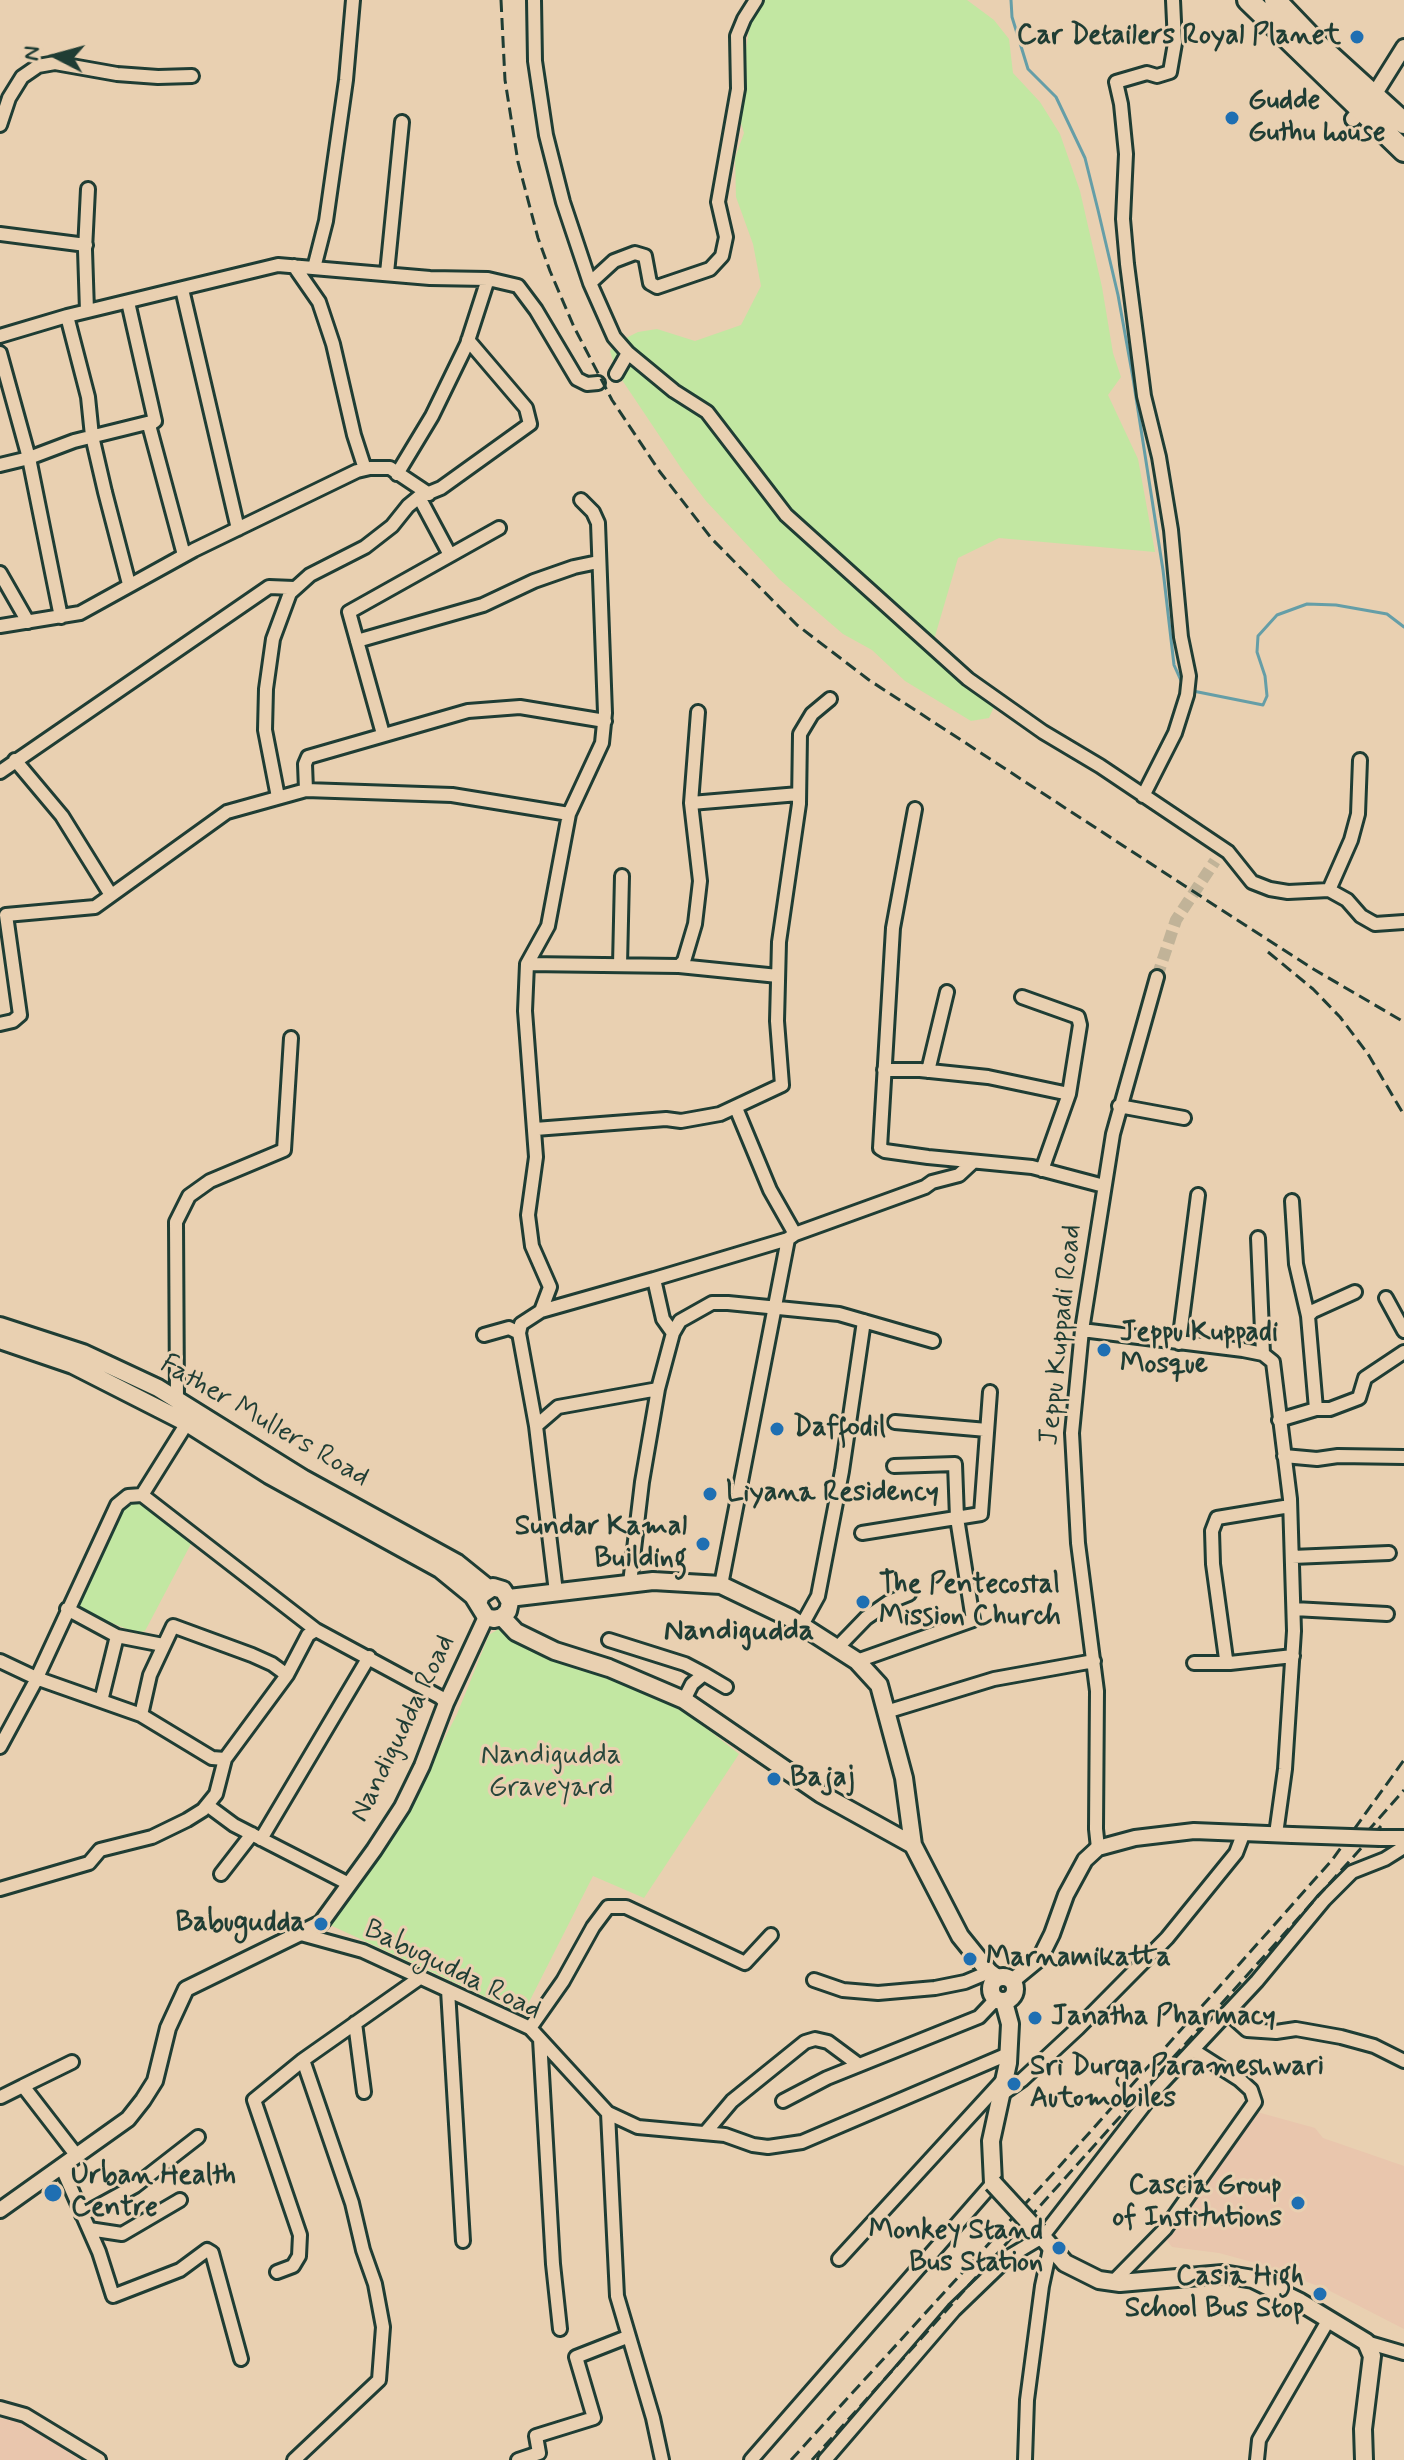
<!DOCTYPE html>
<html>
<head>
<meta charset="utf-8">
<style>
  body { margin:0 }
  #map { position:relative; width:1404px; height:2460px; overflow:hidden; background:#e9d0b1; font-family:Mynerve,sans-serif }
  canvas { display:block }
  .north { position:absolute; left:16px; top:16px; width:80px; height:80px; -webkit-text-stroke:6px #e9d0b1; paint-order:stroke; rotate:276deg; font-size:22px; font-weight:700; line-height:32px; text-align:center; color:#1f3d34 }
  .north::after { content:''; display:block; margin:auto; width:28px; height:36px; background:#1f3d34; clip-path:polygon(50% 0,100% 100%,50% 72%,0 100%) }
</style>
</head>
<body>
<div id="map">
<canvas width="1404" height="2460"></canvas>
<div class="north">N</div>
</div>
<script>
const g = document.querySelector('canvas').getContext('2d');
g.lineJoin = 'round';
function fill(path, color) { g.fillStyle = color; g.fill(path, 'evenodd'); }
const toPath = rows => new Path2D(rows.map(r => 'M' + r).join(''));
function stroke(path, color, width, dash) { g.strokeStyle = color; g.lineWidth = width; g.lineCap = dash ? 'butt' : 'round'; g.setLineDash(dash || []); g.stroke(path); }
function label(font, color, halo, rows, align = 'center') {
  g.font = font + ' Mynerve,sans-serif'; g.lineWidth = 6; g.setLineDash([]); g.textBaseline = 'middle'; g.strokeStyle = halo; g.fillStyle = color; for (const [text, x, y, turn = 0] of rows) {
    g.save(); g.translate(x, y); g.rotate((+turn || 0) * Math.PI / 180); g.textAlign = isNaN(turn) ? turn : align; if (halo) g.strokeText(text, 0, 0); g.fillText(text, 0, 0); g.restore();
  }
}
fill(toPath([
  [1257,2112,1315,2128,1323,2138,1404,2166,1404,2329,1328,2290,1263,2265,1219,2253,1172,2247,1166,2239],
  [16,2417,80,2460,0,2460,0,2419]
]), '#e9c6ad');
fill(toPath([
  [760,0,967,0,994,20,1009,39,1013,73,1040,102,1060,134,1080,191,1102,287,1113,353,1121,377,1108,395,1138,459,1155,552,999,538,958,558,933,643,999,695,989,718,971,721,905,681,872,650,843,634,779,579,706,501,683,471,616,371,610,351,618,342,638,332,657,329,695,341,741,325,761,286,753,244,736,197,735,158,744,133,737,110,751,16],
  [139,1502,193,1540,145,1631,137,1633,77,1609,77,1598,123,1504],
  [500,1628,561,1660,603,1672,673,1702,739,1754,644,1898,593,1876,523,2014,330,1925,383,1853,412,1802,457,1714,489,1635]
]), '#c2e7a2');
stroke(toPath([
  [1011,0,1012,17,1028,69,1056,97,1085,158,1098,210,1118,295,1133,378,1163,570,1174,665,1183,685],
  [1193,691,1263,705,1267,696,1265,676,1257,652,1258,636,1277,615,1307,604,1336,605,1387,614,1404,627],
  [1154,762,1172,722]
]), '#659ea7', 3);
stroke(toPath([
  [1157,977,1176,920,1215,861]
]), '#c1b398', 12, [12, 6]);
const minor = toPath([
  [534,0,535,61,546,135,563,202,590,283,614,337,628,353,674,391,707,412,786,515,968,679,1043,732,1100,766,1228,852,1252,882,1270,889,1288,892,1329,890,1347,900,1361,916,1375,924,1404,922],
  [0,125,9,98,22,77,38,66,55,63,117,74,158,77,192,76],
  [0,234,86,245],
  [294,266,319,302,333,344,354,435,365,469],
  [314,268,326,221,346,80,353,0],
  [387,273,402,122],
  [590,283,614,261,635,253,645,256,650,283,657,287,710,269,722,256,726,237,718,202,738,89,737,36,744,19,756,0],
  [182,289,238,529],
  [128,302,155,421,149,425,184,555],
  [87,311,85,250,88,189],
  [67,316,88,397,92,436,105,492,129,584],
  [0,336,67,316,278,265,430,278,488,279,518,286,536,310,577,379,587,384,598,383],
  [0,353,29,458,61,617],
  [616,374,628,353],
  [0,465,29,458,74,441,155,421],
  [397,474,432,416,467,344,488,279],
  [419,497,450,555],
  [0,573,28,622],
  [0,626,80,613,194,550,357,471,370,468,390,468,429,494],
  [357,641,483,605,534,581,574,567,598,562],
  [383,734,349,612,499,528],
  [15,760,62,816,111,895],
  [0,772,269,587,294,588],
  [306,790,305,764,308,757,468,711,520,707,605,721],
  [1143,796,1175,733,1187,695,1189,676,1181,637,1171,530,1159,457,1144,396,1127,264,1123,219,1126,154,1121,104,1116,82,1147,73,1157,76,1170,72,1175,43,1173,0],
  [278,797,265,730,266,689,273,639,290,593,310,575,365,547,392,526,408,506,419,497,441,488,530,424,526,408,468,340],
  [691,803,799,794],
  [915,809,893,928,880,1148,885,1151,928,1157,1032,1167,1104,1186],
  [1329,890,1351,840,1358,814,1360,760],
  [527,964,679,966,684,961,695,924,700,881,691,803,698,712],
  [620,965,622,876],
  [679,966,778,976],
  [1022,997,1078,1017,1080,1025,1069,1094,1042,1170],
  [0,1024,13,1021,20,1015,6,915,95,907,227,812,306,790,452,795,569,814],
  [884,1070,920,1070,988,1077,1069,1094],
  [928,1071,947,992],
  [1119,1106,1184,1118],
  [736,1108,770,1190,795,1234],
  [535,1129,666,1119,681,1121,720,1114,782,1085,777,1021,779,942,799,804,800,734,812,714,830,699],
  [1292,1201,1296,1264,1308,1316],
  [1258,1238,1263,1354],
  [654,1279,788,1239,795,1234,925,1187,932,1182,959,1175,973,1162],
  [1386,1298,1404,1331],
  [541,1311,550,1287,532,1246,528,1215,536,1157,525,1011,527,964,548,926,569,814,602,743,605,713,598,523,593,512,581,500],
  [1082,1330,1243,1350,1263,1354,1273,1362,1290,1499,1294,1631,1285,1769,1276,1834],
  [484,1335,509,1328,519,1333],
  [1179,1343,1198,1195],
  [177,1400,176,1222,189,1196,210,1181,284,1150,291,1038],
  [1316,1409,1330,1409,1359,1398,1365,1378,1404,1352],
  [1279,1420,1316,1409,1308,1316,1313,1311,1355,1292],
  [895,1422,987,1430],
  [536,1426,558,1407,658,1389],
  [1284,1456,1317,1459,1338,1456,1404,1457],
  [142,1495,187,1423],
  [1290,1506,1217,1518,1212,1531,1213,1564,1226,1659,1230,1663,1293,1656],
  [862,1533,981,1514,990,1392],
  [1292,1557,1389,1553],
  [630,1583,642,1482,658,1389,673,1333,680,1321,712,1303,728,1303,839,1314,933,1341],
  [721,1585,788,1239],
  [556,1592,536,1426,519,1333,521,1324,541,1311,654,1279,663,1319,673,1333],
  [67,1609,117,1636,163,1645],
  [1294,1609,1387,1614],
  [802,1625,818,1596,842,1471,864,1321],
  [609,1640,685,1664,704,1674],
  [837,1648,866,1618,889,1602,909,1594],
  [0,1661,36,1678,141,1715,212,1758,225,1759,287,1675,308,1635,316,1630,440,1697,446,1703],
  [857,1661,973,1620,957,1518,955,1464,894,1466],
  [1194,1663,1230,1663],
  [684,1700,692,1684,704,1674,726,1687],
  [101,1701,117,1636],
  [886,1712,994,1679,1094,1661],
  [141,1715,150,1675,173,1626,252,1655,272,1664,287,1675],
  [0,1747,34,1684,117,1505,128,1496,142,1495,316,1630],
  [207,1805,234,1825,349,1884],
  [261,1839,369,1657],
  [1098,1848,1096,1829,1097,1691,1078,1543,1072,1433,1082,1330,1113,1134,1157,977],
  [221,1874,252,1834],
  [0,1889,89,1863,100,1850,152,1837,187,1820,203,1810,216,1794,225,1759],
  [301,1934,363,1951,530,2028,608,2113,638,2127,725,2135,753,2145,768,2147,802,2142,1008,2054],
  [814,1980,843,1990,878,1993,935,1988,965,1982,989,1972],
  [448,1990,463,2241],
  [1228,2013,1247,2030,1276,2032,1296,2029,1341,2037,1374,2046,1404,2061],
  [355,2023,364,2092],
  [530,2028,563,1981,593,1927,608,1907,626,1907,745,1963,771,1935],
  [540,2039,553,2264,560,2329],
  [72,2062,23,2086,77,2156],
  [1002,2094,1022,2080,1078,2028,1167,1938,1236,1853,1244,1832],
  [1,2097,23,2086],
  [783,2101,827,2078,979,2017,996,1999],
  [608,2113,617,2296,653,2418,662,2460],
  [705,2133,732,2101,805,2042,815,2039,828,2042,859,2065],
  [62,2168,99,2252,113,2296,180,2270,207,2250,212,2253,241,2359],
  [82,2215,135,2186,198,2137],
  [89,2229,122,2234,180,2200],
  [839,2259,1003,2080],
  [277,2272,293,2266,299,2256,300,2235,254,2100,303,2060,421,1977],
  [1113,2282,1165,2229,1255,2102,1251,2090,1240,2080,1193,2050],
  [1366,2342,1404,2353],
  [0,2408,25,2415,99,2460],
  [294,2460,379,2380,383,2327,375,2284,363,2250,352,2203,303,2060],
  [518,2460,539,2453,536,2436,594,2418,576,2357,627,2337],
  [751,2460,993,2183],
  [825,2460,954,2310,1010,2256,1042,2237,1159,2086,1257,1981,1324,1900,1352,1872,1385,1859,1404,1847],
  [1025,2460,1027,2400,1042,2286,1050,2249],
  [1257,2460,1259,2440,1329,2319]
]);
const tertiary = toPath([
  [1353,119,1374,95,1404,47],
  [1380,1838,1404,1838],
  [1012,1981,1040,1958,1052,1934,1066,1895,1085,1860,1098,1848,1135,1838,1194,1831,1292,1835],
  [0,2210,128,2119,143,2100,155,2081,168,2028,186,1989,321,1923,374,1850,402,1807,422,1766,446,1703,486,1617]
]);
const secondary = toPath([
  [0,1326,83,1353,158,1388,304,1479,457,1563,488,1588],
  [0,1340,73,1365,187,1423,269,1475,440,1569,473,1596,486,1617,494,1619,502,1617,508,1611,510,1602,503,1590,493,1587,481,1595,478,1604],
  [509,1598,653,1581,721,1585,790,1618,857,1661,879,1685,904,1778,913,1845,960,1936,989,1972,997,1978],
  [502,1617,516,1632,555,1651,609,1668,684,1700,821,1794,913,1845],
  '991 1989a12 12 0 1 1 24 0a12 12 0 1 1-24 0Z',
  [993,2183,991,2141,1008,2063,1010,2024,1004,2002],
  [1038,2232,1065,2263,1099,2280,1120,2283,1223,2274,1253,2279,1300,2302,1366,2342,1372,2356,1363,2429,1364,2460]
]);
const trunk = toPath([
  [1248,0,1404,151],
  [1275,0,1319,46,1404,123]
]);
stroke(minor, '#1f3d34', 18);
stroke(tertiary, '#1f3d34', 20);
stroke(secondary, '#1f3d34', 22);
stroke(trunk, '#1f3d34', 26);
stroke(minor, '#e9d0b1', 12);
stroke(tertiary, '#e9d0b1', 14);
stroke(secondary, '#e9d0b1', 16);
stroke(trunk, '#e9d0b1', 20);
stroke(toPath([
  [501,0,505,80,518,162,538,238,550,271,574,327,612,400,660,472,712,539,797,625,869,680,1231,916,1315,970,1404,1022],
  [1268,952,1313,989,1340,1017,1368,1054,1404,1115],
  [1367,1832,1404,1790],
  [791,2460,1058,2168,1332,1860,1404,1760],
  [812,2460,1381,1826]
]), '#1f3d34', 3, [12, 6]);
const tertiaryBridge = toPath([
  [1292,1835,1380,1838]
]);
const secondaryBridge = toPath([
  [993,2183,1038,2232]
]);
stroke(tertiaryBridge, '#1f3d34', 20, []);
stroke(secondaryBridge, '#1f3d34', 22, []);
stroke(tertiaryBridge, '#e9d0b1', 14);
stroke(secondaryBridge, '#e9d0b1', 16);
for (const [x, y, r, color] of [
  [1357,37,8,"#1f6fb2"],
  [1232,118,8,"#1f6fb2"],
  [1104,1350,8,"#1f6fb2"],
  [777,1429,8,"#1f6fb2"],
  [710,1494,8,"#1f6fb2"],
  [703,1544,8,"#1f6fb2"],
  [863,1602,8,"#1f6fb2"],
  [774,1779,8,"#1f6fb2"],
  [321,1924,8,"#1f6fb2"],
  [970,1959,8,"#1f6fb2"],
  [1035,2018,8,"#1f6fb2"],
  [1014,2084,8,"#1f6fb2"],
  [53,2193,10,"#1f6fb2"],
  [1298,2203,8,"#1f6fb2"],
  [1059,2248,8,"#1f6fb2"],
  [1320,2294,8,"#1f6fb2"]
]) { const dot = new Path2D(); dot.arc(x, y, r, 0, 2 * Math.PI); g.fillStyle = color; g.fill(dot); stroke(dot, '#e9d0b1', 3); }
label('bold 28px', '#1f3d34', '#e9d0b1', [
  ["Car Detailers Royal Planet",1341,37,"right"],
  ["Gudde",1248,102],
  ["Guthu house",1248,134],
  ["Jeppu Kuppadi",1120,1334],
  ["Mosque",1120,1366],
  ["Daffodil",793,1429],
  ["Liyana Residency",726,1494],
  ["Sundar Kamal",687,1528,"right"],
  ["Building",687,1560,"right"],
  ["The Pentecostal",879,1586],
  ["Mission Church",879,1618],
  ["Bajaj",790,1779],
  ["Babugudda",305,1924,"right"],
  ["Marnamikatta",986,1959],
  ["Janatha Pharmacy",1051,2018],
  ["Sri Durga Parameshwari",1030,2068],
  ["Automobiles",1030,2100],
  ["Urban Health",71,2177],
  ["Centre",71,2209],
  ["Cascia Group",1282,2187,"right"],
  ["of Institutions",1282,2219,"right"],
  ["Monkey Stand",1043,2232,"right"],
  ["Bus Station",1043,2264,"right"],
  ["Casia High",1304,2278,"right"],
  ["School Bus Stop",1304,2310,"right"]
], 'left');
label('28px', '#1f3d34', '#e9d0b1', [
  ["Jeppu Kuppadi Road",1062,1335,-84],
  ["Father Mullers Road",264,1422,30],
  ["Nandigudda Road",404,1729,-64],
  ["Babugudda Road",452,1971,26]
]);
label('28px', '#27463a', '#e9d0b1', [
  ["Nandigudda",551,1757],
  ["Graveyard",551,1789]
]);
label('bold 30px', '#1f3d34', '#e9d0b1', [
  ["Nandigudda",739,1633]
]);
</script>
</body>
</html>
